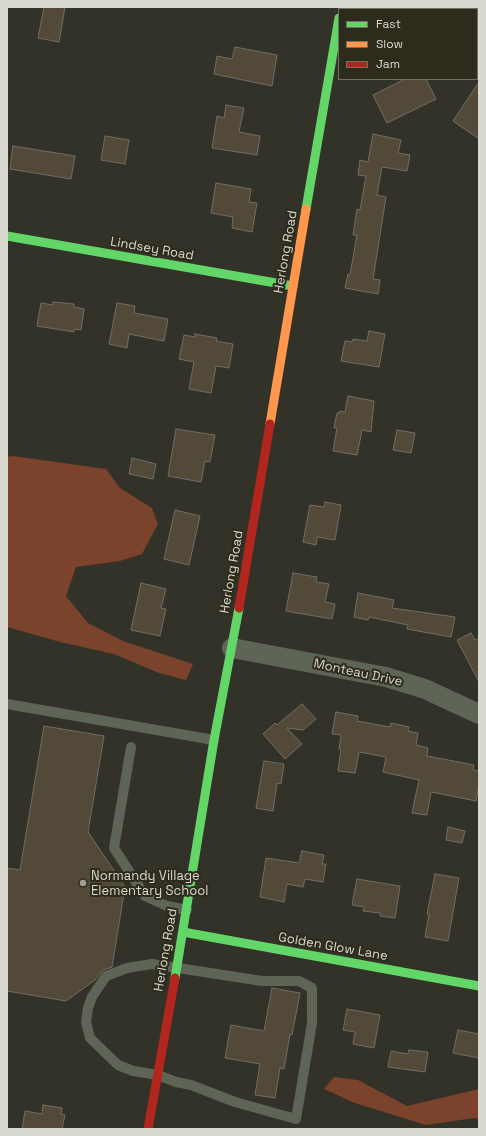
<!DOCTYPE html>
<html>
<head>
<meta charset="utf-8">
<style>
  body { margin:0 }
  #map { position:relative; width:486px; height:1136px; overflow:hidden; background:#333229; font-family:"Space Grotesk",sans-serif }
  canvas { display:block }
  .frame { position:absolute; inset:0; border:8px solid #dad9cf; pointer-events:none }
  .legend { position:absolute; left:338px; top:8px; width:140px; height:72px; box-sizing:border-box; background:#2d2b1b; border:1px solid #727163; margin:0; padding:5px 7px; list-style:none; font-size:12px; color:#dad9cf }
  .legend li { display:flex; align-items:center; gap:8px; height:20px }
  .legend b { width:20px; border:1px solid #727163 }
</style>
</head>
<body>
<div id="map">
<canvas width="486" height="1136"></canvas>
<div class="frame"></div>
<ul class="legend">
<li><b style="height:5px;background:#63d668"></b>Fast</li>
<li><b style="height:5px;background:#ff974d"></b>Slow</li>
<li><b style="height:5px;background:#b3261e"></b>Jam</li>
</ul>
</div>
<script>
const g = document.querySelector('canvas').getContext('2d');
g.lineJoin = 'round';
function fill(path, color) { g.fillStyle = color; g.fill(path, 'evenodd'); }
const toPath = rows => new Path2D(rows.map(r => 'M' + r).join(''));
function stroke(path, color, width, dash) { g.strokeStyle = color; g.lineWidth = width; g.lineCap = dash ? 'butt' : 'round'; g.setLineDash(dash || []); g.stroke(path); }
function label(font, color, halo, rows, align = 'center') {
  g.font = font + ' "Space Grotesk",sans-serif'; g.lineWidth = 4; g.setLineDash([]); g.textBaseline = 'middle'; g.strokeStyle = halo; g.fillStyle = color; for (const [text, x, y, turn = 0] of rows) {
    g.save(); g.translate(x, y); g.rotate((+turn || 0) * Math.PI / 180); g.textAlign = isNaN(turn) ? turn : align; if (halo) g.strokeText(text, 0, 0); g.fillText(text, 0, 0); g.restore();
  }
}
fill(toPath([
  [13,456,106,469,120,488,152,508,158,524,142,554,120,561,76,567,66,596,88,623,123,641,193,664,186,680,159,673,114,654,60,642,7,627,7,457],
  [334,1077,358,1080,407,1106,479,1089,479,1119,474,1118,426,1125,355,1103,324,1089]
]), '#7b422c');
const building = toPath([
  [44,7,65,7,59,42,38,38,44,7],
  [235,47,277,55,272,86,214,74,217,56,232,59,235,47],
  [405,79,426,79,436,99,387,123,373,95,405,79],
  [479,82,479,139,453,121,479,82],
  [226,105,244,108,239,132,260,136,257,155,212,148,217,116,224,118,226,105],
  [373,134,401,140,398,153,410,155,407,171,382,167,377,195,386,197,373,279,380,280,378,294,345,288,348,274,350,275,357,235,353,235,357,209,360,210,366,176,358,175,360,160,368,162,373,134],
  [105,136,129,140,125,164,101,160,105,136],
  [13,146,75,156,71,179,10,169,13,146],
  [216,183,251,189,249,202,257,203,252,232,232,228,233,217,211,213,216,183],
  [53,302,74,304,74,307,84,309,81,330,74,329,74,332,37,326,41,303,53,305,53,302],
  [117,303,135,306,134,313,168,319,164,341,129,334,127,348,109,344,117,303],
  [369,331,385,334,379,367,341,361,345,341,352,342,353,339,367,341,369,331],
  [195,334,217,338,216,341,233,344,229,368,216,366,211,393,189,389,194,362,179,359,184,335,195,337,195,334],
  [348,396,374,401,371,432,362,430,357,455,333,451,337,428,334,428,337,413,339,413,340,411,345,412,348,396],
  [176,429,215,435,210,462,205,461,201,482,168,476,176,429],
  [397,430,415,433,411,453,393,450,397,430],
  [132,458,156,464,153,479,129,474,132,458],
  [325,502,341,505,335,540,317,537,316,545,303,542,310,505,324,507,325,502],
  [175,510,200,516,189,565,164,559,175,510],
  [293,573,317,577,316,582,329,584,325,602,335,604,332,619,286,611,293,573],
  [141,583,166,589,161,608,166,609,160,636,131,630,141,583],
  [358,593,394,600,392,608,455,617,451,637,407,629,408,625,369,617,368,620,354,617,358,593],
  [471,633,475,640,479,638,479,682,457,640,471,633],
  [302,704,316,719,303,730,287,728,302,744,285,759,263,734,275,723,277,725,302,704],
  [336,712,358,716,357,721,390,727,391,723,409,727,408,731,418,733,416,745,428,748,427,756,474,765,473,770,479,771,479,785,476,801,431,792,427,815,412,813,419,780,383,772,386,757,359,752,355,773,338,771,341,749,339,749,341,735,332,734,336,712],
  [44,726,104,736,88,832,125,887,112,967,103,970,95,980,66,1001,7,991,7,868,20,870,44,726],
  [264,761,284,764,281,784,277,783,273,811,256,808,264,761],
  [448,827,465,831,462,843,446,840,448,827],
  [302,851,324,855,322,864,326,864,323,882,305,879,303,887,287,884,284,902,260,897,266,858,299,863,302,851],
  [435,874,459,878,448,941,425,937,429,915,427,914,435,874],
  [357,879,400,886,395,918,380,916,380,913,363,911,364,907,352,905,357,879],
  [272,988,300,993,292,1035,290,1034,284,1069,280,1068,275,1098,255,1095,260,1064,225,1058,231,1025,264,1031,272,988],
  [347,1009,380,1015,374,1048,353,1044,355,1032,343,1030,347,1009],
  [458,1030,479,1034,479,1058,453,1053,458,1030],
  [409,1050,428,1052,425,1072,388,1067,391,1051,408,1054,409,1050],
  [43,1105,62,1108,61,1114,65,1115,62,1129,22,1129,25,1111,42,1114,43,1105]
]);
fill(building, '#524939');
stroke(building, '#716e67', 1);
stroke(toPath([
  [7,704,214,740],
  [131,747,114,848,145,896,167,906,187,910],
  [152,964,262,981,299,981,312,988,312,1023,296,1119,235,1102,191,1085,176,1082,158,1075,133,1071,118,1065,90,1038,86,1022,88,1008,92,997,106,976,127,968,152,964]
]), '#5e6557', 10);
stroke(toPath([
  [477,39,479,40],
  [232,648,386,677,425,689,479,714]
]), '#5e6557', 20);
stroke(toPath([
  [306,209,339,18],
  [7,236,293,286],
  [183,932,479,986],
  [175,978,214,740,239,608]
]), '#63d668', 9);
stroke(toPath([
  [270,424,306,209]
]), '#ff974d', 9);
stroke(toPath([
  [239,608,270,424],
  [148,1129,175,978]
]), '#b3261e', 9);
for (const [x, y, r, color] of [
  [83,883,4,"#a09f95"]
]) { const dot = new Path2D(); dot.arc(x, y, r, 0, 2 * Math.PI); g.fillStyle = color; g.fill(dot); stroke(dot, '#2d2b1b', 1.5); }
label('13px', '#dad9cf', '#2d2b1b', [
  ["Lindsey Road",152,249,10],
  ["Herlong Road",286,252,-80],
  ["Herlong Road",232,572,-80],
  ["Monteau Drive",358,673,12],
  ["Golden Glow Lane",333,947,10],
  ["Herlong Road",166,950,-80]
]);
label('13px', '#dad9cf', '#2d2b1b', [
  ["Normandy Village",91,876],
  ["Elementary School",91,891]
], 'left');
</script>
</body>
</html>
